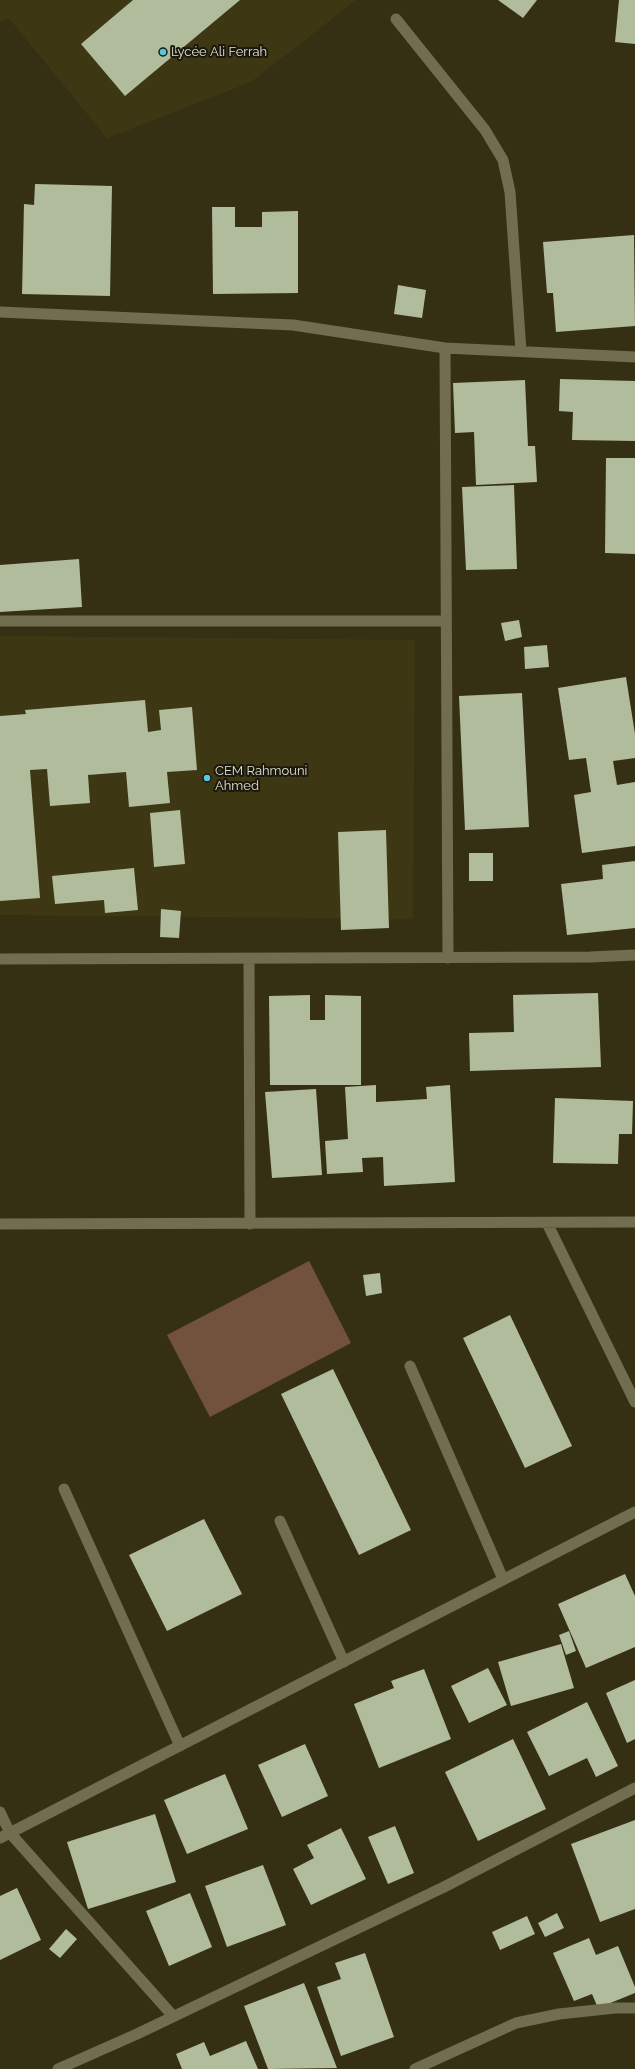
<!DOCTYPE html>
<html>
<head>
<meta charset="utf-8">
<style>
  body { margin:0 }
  canvas { display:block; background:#353014 }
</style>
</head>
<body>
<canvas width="635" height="2069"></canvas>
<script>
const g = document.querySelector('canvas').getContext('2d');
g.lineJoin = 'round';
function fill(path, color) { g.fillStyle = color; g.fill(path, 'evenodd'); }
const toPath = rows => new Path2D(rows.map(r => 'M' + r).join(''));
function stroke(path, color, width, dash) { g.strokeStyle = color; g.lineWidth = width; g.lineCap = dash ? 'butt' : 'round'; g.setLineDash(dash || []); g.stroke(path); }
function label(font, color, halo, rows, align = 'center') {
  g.font = font + ' Raleway,sans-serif'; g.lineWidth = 4; g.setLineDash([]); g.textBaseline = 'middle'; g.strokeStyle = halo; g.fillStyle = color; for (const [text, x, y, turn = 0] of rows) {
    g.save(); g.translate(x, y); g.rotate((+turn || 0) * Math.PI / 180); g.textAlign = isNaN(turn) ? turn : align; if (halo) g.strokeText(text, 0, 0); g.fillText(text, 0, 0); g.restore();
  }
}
fill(toPath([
  [0,0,356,0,251,82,107,138,8,17,0,22],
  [0,636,415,640,413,919,0,915]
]), '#3d3713');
fill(toPath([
  [309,1261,351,1343,210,1417,167,1335]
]), '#72523c');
fill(toPath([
  [133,0,240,0,125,96,81,44],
  [498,0,537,0,523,18],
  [619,0,635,0,635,44,615,42],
  [35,184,112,186,110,296,22,294,24,204,34,205],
  [212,207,235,207,235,227,262,227,262,212,298,211,298,293,213,294],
  [634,235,635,326,556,332,553,293,547,293,543,242],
  [398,285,426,290,422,318,394,314],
  [560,379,635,381,635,441,572,440,573,412,559,411],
  [525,380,528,446,535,446,537,482,476,485,474,432,455,433,453,383],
  [606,458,635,458,635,554,605,553],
  [514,485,517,569,466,570,462,487],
  [79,559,82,607,0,612,0,565],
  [519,620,522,637,505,641,501,623],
  [547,645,549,667,525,669,524,647],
  [626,677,635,734,635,758,613,761,617,785,635,782,635,846,582,853,574,795,591,792,586,758,569,760,558,688],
  [522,693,529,827,465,830,459,696],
  [145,700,148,732,161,730,159,710,192,707,197,770,167,772,170,803,129,807,126,772,88,775,90,803,50,806,47,769,30,770,40,898,0,901,0,716,26,714,25,710],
  [180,810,185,864,154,867,150,813],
  [386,830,389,928,341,930,338,832],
  [469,853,493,853,493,881,469,881],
  [635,861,635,928,567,935,561,884,603,879,602,865],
  [134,868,138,910,105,913,104,900,55,904,52,876],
  [161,909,181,911,179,938,160,937],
  [598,993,601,1067,470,1071,469,1033,514,1032,513,995],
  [310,995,310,1020,325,1020,325,995,361,996,361,1085,270,1085,269,996],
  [376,1085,376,1102,427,1099,426,1087,450,1085,455,1182,384,1186,383,1157,362,1158,363,1172,327,1174,325,1141,348,1139,345,1087],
  [316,1089,322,1175,272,1178,265,1092],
  [555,1098,633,1101,632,1134,619,1134,618,1164,553,1163],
  [380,1273,382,1293,366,1296,363,1275],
  [510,1315,572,1446,525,1468,463,1338],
  [333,1369,411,1530,359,1555,281,1394],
  [204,1519,242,1594,167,1631,129,1555],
  [625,1574,635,1596,635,1647,586,1668,558,1604],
  [569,1631,576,1651,566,1655,559,1635],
  [561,1644,574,1688,511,1706,498,1662],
  [488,1668,507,1705,469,1723,451,1686],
  [424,1669,451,1739,379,1768,354,1704,394,1688,391,1681],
  [635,1680,635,1739,627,1743,606,1693],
  [587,1702,618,1766,596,1777,587,1758,549,1776,527,1732],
  [513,1739,546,1809,478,1841,445,1772],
  [305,1744,328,1796,282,1817,258,1765],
  [225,1774,248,1829,187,1854,164,1800],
  [155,1814,176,1882,88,1909,67,1842],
  [635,1820,635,1909,600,1922,571,1844],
  [395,1826,414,1873,388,1884,368,1837],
  [341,1828,366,1879,311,1905,293,1869,314,1858,307,1845],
  [263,1865,286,1925,227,1947,205,1886],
  [17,1888,41,1940,0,1960,0,1896],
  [190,1893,212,1947,169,1966,146,1911],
  [557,1913,564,1928,545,1937,538,1923],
  [527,1916,535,1934,500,1950,492,1932],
  [66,1929,77,1939,60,1958,49,1949],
  [589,1938,596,1955,618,1946,635,1987,635,1993,598,2008,592,1994,574,2001,553,1953],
  [365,1953,394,2037,341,2056,317,1987,341,1979,335,1963],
  [304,1983,337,2068,268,2069,244,2006],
  [246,2041,258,2069,182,2069,176,2054,204,2042,210,2056]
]), '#b1bc9d');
stroke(toPath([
  [396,19,485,130,503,160,510,192,521,351],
  [0,312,293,325,445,348,635,357],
  [445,348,448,958],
  [0,621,446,621],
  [0,959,590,957,635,955],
  [249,959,250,1224],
  [547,1223,635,1402],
  [0,1224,635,1222],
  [410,1366,503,1579],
  [64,1489,180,1746],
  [280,1521,344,1662],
  [0,1812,10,1833,173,2016],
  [0,1838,635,1512],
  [58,2069,137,2034,444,1887,635,1788]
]), '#716d4f', 11);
stroke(toPath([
  [415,2069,516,2023,559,2014,615,2008,635,2008]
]), '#716d4f', 11);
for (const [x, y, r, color] of [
  [163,52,4,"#56c9e1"],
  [207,778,4,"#56c9e1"]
]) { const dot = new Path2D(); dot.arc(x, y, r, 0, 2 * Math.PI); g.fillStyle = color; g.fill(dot); stroke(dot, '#1a180c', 1.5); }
label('13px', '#e0dece', '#1a180c', [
  ["Lycée Ali Ferrah",171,52],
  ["CEM Rahmouni",215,771],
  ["Ahmed",215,786]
], 'left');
</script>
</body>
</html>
